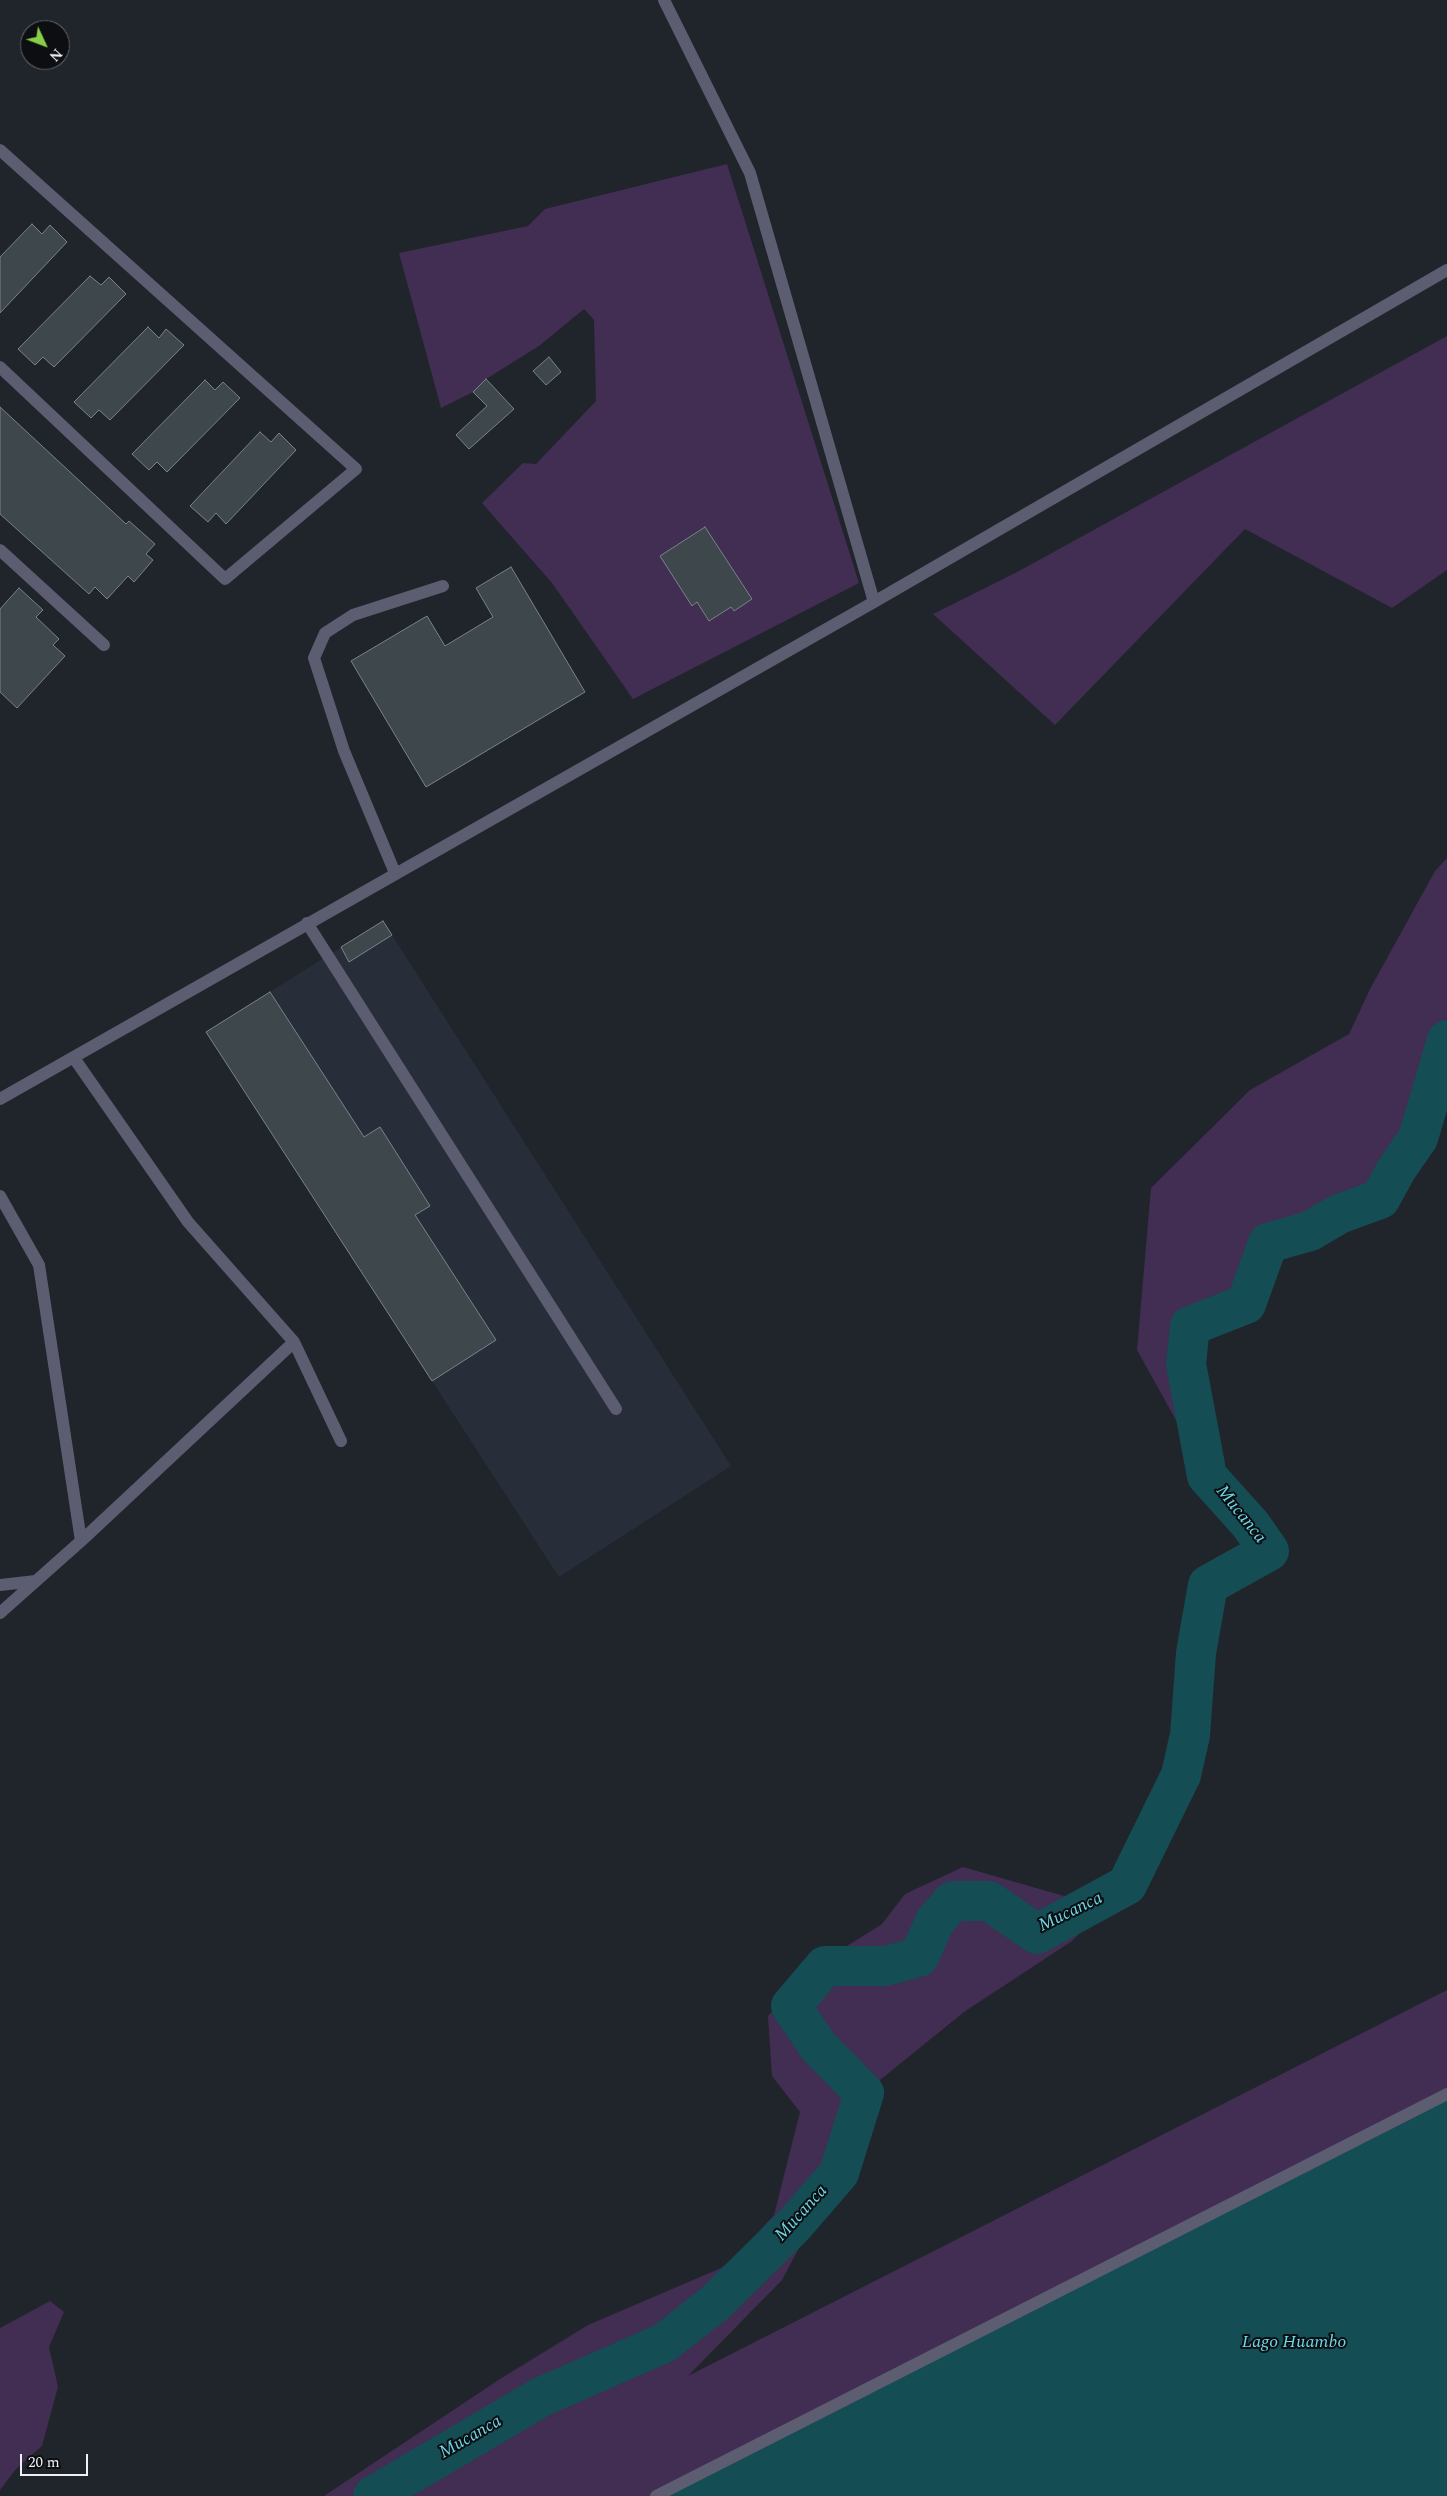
<!DOCTYPE html>
<html>
<head>
<meta charset="utf-8">
<style>
  body { margin:0 }
  #map { position:relative; width:1447px; height:2496px; overflow:hidden; background:#20252b; font-family:Spectral,serif }
  canvas { display:block }
  .north { position:absolute; left:20px; top:20px; width:50px; height:50px; box-sizing:border-box; background:#0c0e11; border:1px solid #66686c; border-radius:50%; rotate:133deg; font-size:14px; font-weight:700; line-height:20px; text-align:center; color:#edf0f5 }
  .north::after { content:''; display:block; margin:auto; width:18px; height:22px; background:#88cf49; clip-path:polygon(50% 0,100% 100%,50% 72%,0 100%) }
  .scale { position:absolute; left:20px; top:2454px; width:68px; height:22px; box-sizing:border-box; border:2px solid #edf0f5; border-top:0; padding-left:6px; font-size:15px; line-height:18px; white-space:nowrap; color:#edf0f5; -webkit-text-stroke:4px #0c0e11; paint-order:stroke }
</style>
</head>
<body>
<div id="map">
<canvas width="1447" height="2496"></canvas>
<div class="north">N</div>
<div class="scale">20 m</div>
</div>
<script>
const g = document.querySelector('canvas').getContext('2d');
g.lineJoin = 'round';
function fill(path, color) { g.fillStyle = color; g.fill(path, 'evenodd'); }
const toPath = rows => new Path2D(rows.map(r => 'M' + r).join(''));
function stroke(path, color, width, dash) { g.strokeStyle = color; g.lineWidth = width; g.lineCap = dash ? 'butt' : 'round'; g.setLineDash(dash || []); g.stroke(path); }
function label(font, color, halo, rows, align = 'center') {
  g.font = font + ' Spectral,serif'; g.lineWidth = 4; g.setLineDash([]); g.textBaseline = 'middle'; g.strokeStyle = halo; g.fillStyle = color; for (const [text, x, y, turn = 0] of rows) {
    g.save(); g.translate(x, y); g.rotate((+turn || 0) * Math.PI / 180); g.textAlign = isNaN(turn) ? turn : align; if (halo) g.strokeText(text, 0, 0); g.fillText(text, 0, 0); g.restore();
  }
}
fill(toPath([
  [383,921,731,1466,559,1577,206,1032]
]), '#272e3a');
fill(toPath([
  [727,164,859,583,633,699,552,583,482,503,523,463,536,464,596,401,594,320,584,309,539,346,486,379,473,392,441,408,399,253,528,226,545,209],
  [1447,336,1447,570,1392,608,1245,529,1055,725,933,614,1019,571],
  [1447,858,1447,1040,1418,1138,1396,1170,1380,1199,1339,1214,1310,1231,1268,1243,1246,1304,1190,1326,1186,1364,1207,1476,1137,1350,1151,1188,1250,1090,1349,1034,1370,989,1435,871],
  [1208,1585,1196,1653,1190,1735,1181,1775,1127,1885,1072,1941,964,2012,864,2093,839,2173,782,2280,688,2376,1447,1990,1447,2496,324,2496,500,2379,588,2325,728,2265,774,2215,800,2112,772,2076,768,2016,820,1963,882,1924,905,1894,963,1867,1071,1898,1110,1882,1174,1756,1176,1651],
  [50,2301,64,2312,49,2347,58,2387,42,2446,16,2469,0,2490,0,2328]
]), '#422d53');
fill(toPath([
  [1447,2094,1447,2496,656,2496]
]), '#144d54');
stroke(toPath([
  [373,2496,541,2397,664,2343,715,2303,794,2225,839,2173,864,2093,818,2046,791,2006,825,1966,885,1966,919,1957,935,1921,953,1901,989,1901,1037,1934,1127,1885,1181,1775,1190,1735,1196,1653,1208,1585,1269,1551,1251,1525,1207,1476,1186,1364,1190,1326,1246,1304,1268,1243,1310,1231,1339,1214,1380,1199,1396,1170,1418,1138,1447,1040]
]), '#144d54', 40);
const building = toPath([
  [32,224,42,234,50,225,67,242,0,313,0,257,32,224],
  [90,276,101,285,109,277,126,294,54,367,43,357,35,365,18,349,90,276],
  [148,327,159,338,166,329,184,345,110,420,99,410,91,418,74,402,148,327],
  [549,357,561,372,546,385,533,371,549,357],
  [486,379,514,409,469,449,456,435,487,406,473,392,486,379],
  [205,380,215,390,223,382,240,398,167,472,157,462,149,470,132,454,205,380],
  [0,407,126,524,129,521,155,544,146,554,153,560,134,582,128,576,107,599,95,587,89,594,0,514,0,407],
  [260,432,271,442,279,433,296,450,226,524,216,513,208,522,190,506,260,432],
  [705,527,752,599,734,611,731,607,709,621,697,602,692,606,660,556,705,527],
  [511,567,585,692,426,787,351,661,427,616,445,646,493,617,476,588,511,567],
  [19,588,43,610,36,617,59,639,53,645,65,656,17,708,0,692,0,609,19,588],
  [383,921,392,935,349,962,341,947,383,921],
  [270,992,364,1137,380,1127,430,1206,415,1215,496,1340,432,1381,206,1032,270,992]
]);
fill(building, '#3e474c');
stroke(building, '#7a8389', 1);
stroke(toPath([
  [664,0,750,173,874,602],
  [0,150,356,469,225,579,0,367],
  [0,550,104,645],
  [395,873,344,751,314,658,325,633,353,615,443,586],
  [307,923,616,1409],
  [74,1058,188,1222,294,1342,341,1441],
  [0,1099,874,602,1447,270],
  [0,1196,39,1265,81,1541],
  [0,1585,36,1581],
  [0,1613,81,1541,294,1342],
  [656,2496,1447,2094]
]), '#5d5d72', 12);
label('italic 18px', '#6bd8e8', '#0c0e11', [
  ["Mucanca",1240,1515,51],
  ["Mucanca",1071,1913,-26],
  ["Mucanca",802,2214,-48],
  ["Lago Huambo",1294,2343],
  ["Mucanca",471,2438,-30]
]);
</script>
</body>
</html>
